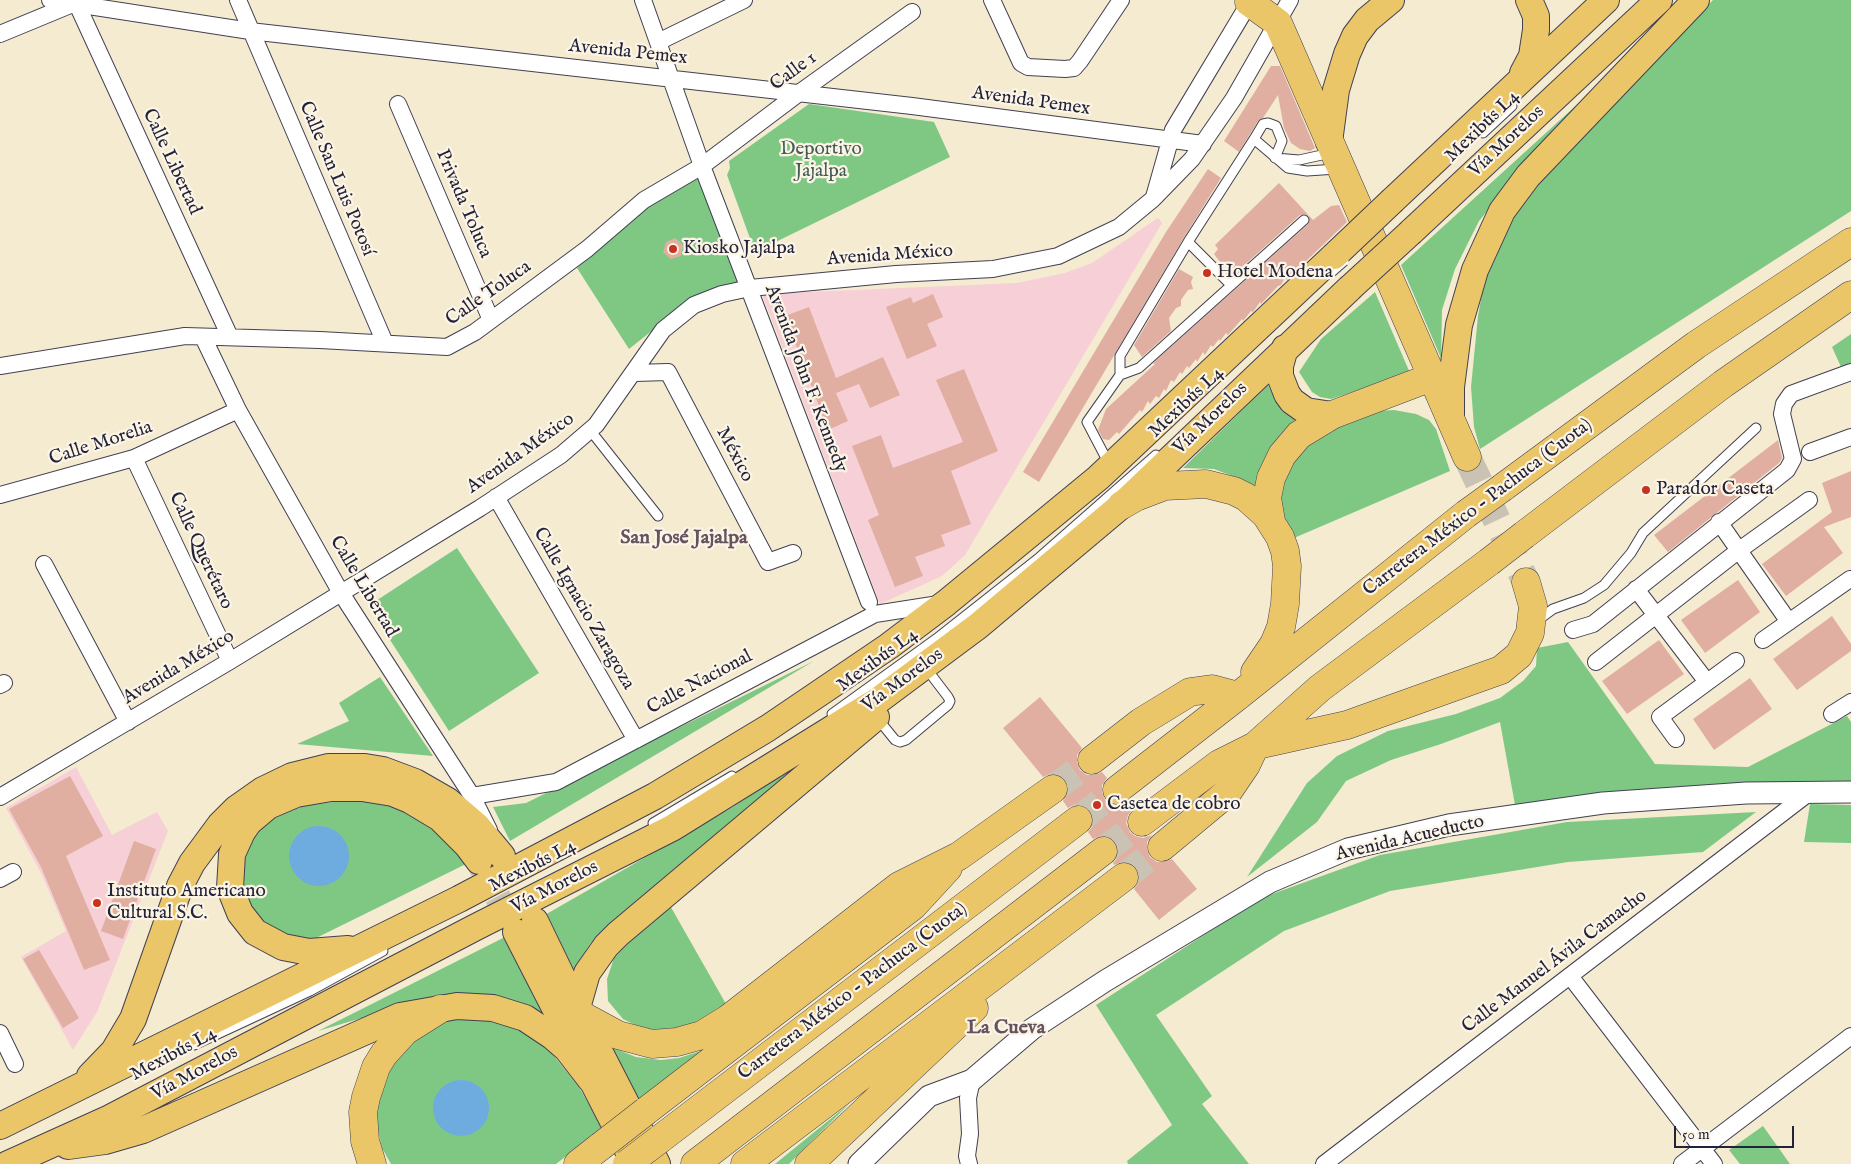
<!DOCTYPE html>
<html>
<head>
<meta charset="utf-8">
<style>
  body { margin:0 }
  #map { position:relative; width:1851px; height:1164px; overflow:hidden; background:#f4ebd1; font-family:"IM FELL English",serif }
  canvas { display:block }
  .scale { position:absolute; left:1674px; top:1126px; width:120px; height:22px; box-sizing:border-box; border:2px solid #22223b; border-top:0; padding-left:6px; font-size:15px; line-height:18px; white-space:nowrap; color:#22223b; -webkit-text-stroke:4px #fcf5e5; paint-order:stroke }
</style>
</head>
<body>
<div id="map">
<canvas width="1851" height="1164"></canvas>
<div class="scale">50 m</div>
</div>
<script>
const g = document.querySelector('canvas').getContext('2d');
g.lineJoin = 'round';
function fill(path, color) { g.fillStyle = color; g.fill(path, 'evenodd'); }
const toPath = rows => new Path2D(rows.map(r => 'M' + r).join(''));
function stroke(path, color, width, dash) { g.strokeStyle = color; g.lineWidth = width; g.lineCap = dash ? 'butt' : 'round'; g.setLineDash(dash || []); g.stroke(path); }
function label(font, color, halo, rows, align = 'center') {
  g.font = font + ' "IM FELL English",serif'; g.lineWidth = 4.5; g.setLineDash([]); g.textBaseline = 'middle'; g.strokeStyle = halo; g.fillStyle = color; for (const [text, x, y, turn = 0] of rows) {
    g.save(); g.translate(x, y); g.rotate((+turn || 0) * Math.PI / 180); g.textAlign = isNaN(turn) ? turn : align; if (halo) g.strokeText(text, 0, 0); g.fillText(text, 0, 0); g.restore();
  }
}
fill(toPath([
  [1158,218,1162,223,965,555,942,576,880,604,762,294,1017,283,1065,273,1092,263],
  [76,767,112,835,157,812,168,831,97,1012,73,1050,21,957,66,931,42,875,6,808]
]), '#f6cfd7');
fill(toPath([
  [1713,0,1851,0,1851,211,1480,449,1474,427,1471,387,1478,316,1486,271,1508,225,1532,188],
  [1616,69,1501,194,1479,221,1455,269,1442,310,1441,358,1401,265],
  [809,104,934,122,950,157,755,252,727,175,730,168,729,161],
  [700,178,741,283,726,285,693,298,629,349,577,268,605,240,651,201,680,185],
  [1375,292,1410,373,1331,399,1320,397,1312,392,1299,372,1321,339],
  [1851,334,1851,363,1841,367,1832,347],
  [1268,385,1282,411,1295,420,1281,434,1266,459,1253,491,1235,477,1214,469,1183,468],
  [1394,410,1416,414,1429,420,1436,429,1450,471,1294,538,1278,510,1278,496,1299,449,1360,412],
  [457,548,539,673,449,731,368,606],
  [1568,642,1655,764,1748,767,1847,716,1851,722,1851,784,1515,805,1500,722,1441,744,1391,760,1346,781,1317,822,1247,877,1307,783,1337,756,1388,731,1456,714,1500,698,1523,681,1536,666,1537,648],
  [814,661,510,841,493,807,526,803],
  [380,677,433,756,297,744,349,721,339,703],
  [840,735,606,927,590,944,580,960,573,981,543,916,733,807],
  [353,799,389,804,419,817,444,837,466,864,306,943,267,930,238,885,239,862,250,837,283,809],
  [1810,804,1851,805,1851,843,1804,842],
  [1756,812,1703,852,1568,862,1390,891,1284,931,1156,1015,1212,1096,1202,1104,1249,1164,1128,1164,1127,1161,1172,1125,1096,1005,1261,898,1380,855,1567,822],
  [668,902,726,1004,697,1022,668,1030,645,1030,623,1019,608,1001,607,979,614,958],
  [507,936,553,1023,521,1004,486,994,436,996,318,1031],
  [455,1013,488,1017,521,1029,546,1046,579,1087,602,1128,556,1164,391,1164,382,1148,376,1121,379,1091,391,1062,409,1039],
  [611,1047,636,1057,661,1060,679,1058,707,1049,639,1099],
  [850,1103,789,1164,775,1164],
  [1763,1126,1790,1164,1740,1164,1729,1150]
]), '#7fc884');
fill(toPath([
  '289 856a30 30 0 1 1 60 0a30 30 0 1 1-60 0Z',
  '433 1108a28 28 0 1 1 56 0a28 28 0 1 1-56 0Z'
]), '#6eace0');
fill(toPath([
  [1271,66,1280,66,1315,148,1310,151,1300,149,1291,143,1284,128,1278,95,1263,118,1258,121,1239,152,1224,141],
  [1208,169,1221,178,1183,239,1039,482,1023,472,1166,232],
  [1279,183,1313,220,1331,206,1339,205,1347,222,1303,264,1302,262,1287,280,1285,278,1281,285,1278,286,1261,304,1260,302,1253,312,1251,311,1243,321,1242,319,1228,335,1226,333,1220,341,1219,339,1213,347,1211,345,1205,355,1203,352,1197,362,1196,359,1189,368,1187,366,1182,374,1180,372,1174,382,1171,380,1166,391,1164,389,1159,398,1156,396,1150,404,1148,401,1142,412,1140,410,1119,434,1117,432,1109,440,1103,439,1098,430,1106,409,1155,364,1153,363,1308,224,1309,216,1305,214,1300,215,1239,270,1220,262,1214,254,1218,249,1215,245],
  [675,238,683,245,681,256,671,259,663,252,666,242],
  [1179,269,1193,277,1191,282,1193,289,1188,290,1181,300,1181,306,1176,308,1169,318,1171,331,1142,357,1134,345],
  [933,294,943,317,927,324,937,346,907,359,886,307,911,297,913,303],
  [809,307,836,378,883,357,900,395,870,408,859,384,836,393,848,421,828,430,785,316],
  [964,369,998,451,951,471,971,524,941,535,945,546,915,557,923,576,895,587,868,520,879,515,852,446,881,435,893,468,963,442,936,380],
  [1778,440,1782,458,1779,463,1668,552,1654,535],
  [1851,471,1851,517,1824,527,1843,553,1786,596,1762,564,1832,512,1822,483],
  [1738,580,1760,612,1705,653,1681,620],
  [1832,616,1851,644,1851,651,1797,690,1773,659],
  [1659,640,1684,674,1627,714,1602,681],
  [1750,678,1772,709,1714,750,1693,719],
  [1040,697,1082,748,1077,755,1077,762,1080,770,1087,775,1094,775,1102,772,1107,778,1102,785,1102,792,1105,800,1112,805,1119,805,1127,802,1132,810,1128,815,1126,823,1130,832,1135,836,1143,838,1152,835,1147,842,1147,849,1150,857,1157,862,1165,862,1172,859,1197,889,1159,920,1134,889,1138,883,1140,876,1136,867,1130,862,1123,862,1114,865,1113,863,1118,857,1118,849,1115,841,1109,836,1101,836,1093,839,1088,832,1093,826,1094,818,1090,810,1084,805,1076,804,1068,808,1063,801,1067,795,1069,788,1065,780,1060,775,1052,773,1043,777,1003,728],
  [70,776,103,836,66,856,110,960,84,970,41,867,9,809],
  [134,841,156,849,123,939,101,931],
  [39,950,79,1018,63,1028,23,959]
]), '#e1afa1');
stroke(toPath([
  [502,856,535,921],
  [479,862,516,931]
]), '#cac3b3', 26, [26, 13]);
stroke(toPath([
  [1467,457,1526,582],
  [1053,789,1092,760],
  [1078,820,1117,790],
  [1103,851,1142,822],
  [1124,877,1162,847]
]), '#cac3b3', 28, [28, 14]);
const service = toPath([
  [1483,133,1512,106],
  [1254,139,1263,124,1268,123,1276,126,1282,141,1275,158],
  [1275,158,1299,160,1331,153],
  [1231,285,1188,242,1254,139,1288,168,1307,171,1337,169],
  [1120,375,1120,356,1188,242],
  [590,430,658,516],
  [1109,464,1087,422,1120,375,1139,368,1304,220],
  [1538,620,1553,609,1584,598,1604,585,1631,553,1643,533,1756,428],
  [832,714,936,639,1040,557,1156,455],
  [878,719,895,740,900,742,906,740,948,705,950,701,948,697,926,668],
  [653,823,732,776],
  [194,1045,310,991,383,951]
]);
const minor = toPath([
  [50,0,250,31,912,106,1203,144],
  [75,0,230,337],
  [238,0,385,343],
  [643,0,702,166,869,602],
  [992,0,1021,63,1028,67,1065,69,1074,68,1080,61,1121,0],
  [0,34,75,3],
  [658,42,744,0],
  [398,104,491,320],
  [1154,197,1173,130,1251,0],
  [203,337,238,410,341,593,472,796,489,830],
  [0,366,185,336,320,340,447,347,475,332,587,249,644,200,702,166,799,93,912,12],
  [635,373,668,372,768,562,793,553],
  [1810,452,1851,437],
  [134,458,230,661],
  [0,495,134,458,238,410],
  [496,497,636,740],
  [1719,522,1789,622],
  [44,564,128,722],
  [1636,589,1707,682],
  [1573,630,1593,624,1787,470,1793,459,1782,414,1784,404,1791,394,1851,372],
  [1763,640,1850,579],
  [1596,662,1738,551,1809,500],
  [0,685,4,683],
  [1832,714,1851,702],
  [1676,739,1660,717,1736,661],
  [472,796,556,782,875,614,939,604],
  [0,797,230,661,480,508,561,455,596,425,663,330,694,305,722,294,750,288,896,274,993,269,1058,256,1119,227,1153,199,1192,159,1234,98,1290,0],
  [0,879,13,872],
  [1570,976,1714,1164],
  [0,1033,15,1064],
  [969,1164,967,1156,970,1134,968,1098,972,1080],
  [1324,1164,1810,792],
  [1682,1164,1851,1036]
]);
const tertiary = toPath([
  [859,1164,929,1096,972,1080,1032,1029,1105,981,1270,882,1348,849,1449,825,1603,803,1746,793,1851,792]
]);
const primary = toPath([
  [1523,73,1532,56,1536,30,1536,16,1529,0],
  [1329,142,1336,90,1347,54,1355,36,1367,20,1391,0],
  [1393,200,1606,0],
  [1411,232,1659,0],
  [1285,348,1280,366,1280,376,1287,394,1292,401,1306,411,1332,415],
  [1451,419,1451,387,1459,325,1475,270,1502,211,1528,176,1696,0],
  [535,921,577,1008,657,1164],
  [516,932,635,1164],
  [348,949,309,952,283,947,255,932,240,913,230,888,232,854,242,832,249,822,268,806,296,794,331,788,362,788,393,793,410,800,440,818,467,845,479,861],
  [577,1008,587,973,606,946,618,934,876,717],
  [90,1076,114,1051,133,1019,180,886,192,863,220,825,236,809,263,790,292,776,328,767,365,767,383,770,415,782,448,801,477,826,502,856],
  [0,1126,459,899,655,796,768,728,889,646,946,603,1098,478,1334,256],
  [68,1146,105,1141,143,1130,400,1016,457,1006,493,1008,525,1018,552,1036,567,1049,591,1080],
  [8,1164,110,1118,476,927,672,828,880,699,978,626,1122,505,1350,288]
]);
const motorway = toPath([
  [1249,2,1278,23,1467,457],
  [1502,488,1696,345,1851,242],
  [1122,505,1136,497,1165,486,1206,484,1234,491,1246,497,1266,515,1280,537,1285,551,1287,566,1285,604,1281,627,1274,644,1255,672],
  [1271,521,1267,498,1271,478,1282,455,1299,435,1332,415,1432,377],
  [1524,535,1723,384,1851,295],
  [1257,745,1347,725,1501,670,1519,655,1530,633,1533,606,1526,582],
  [1092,760,1141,722,1190,692,1212,689,1238,696],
  [1117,790,1238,696,1466,514],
  [1142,822,1219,764,1255,746,1320,688,1489,562],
  [1162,847,1227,793,1246,765,1255,746],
  [581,1015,618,1035,652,1044,677,1042,702,1035,728,1019,899,886,959,856,1053,789],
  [646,1111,913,906,948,868],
  [660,1139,1078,820],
  [372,1164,365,1141,363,1112,366,1097,376,1067,384,1054,405,1031,440,1009],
  [578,1164,601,1146],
  [695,1164,1103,851],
  [745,1164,1124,877],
  [809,1164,974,1008]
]);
stroke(service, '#424052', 11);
stroke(minor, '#424052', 18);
stroke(tertiary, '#424052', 23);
stroke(primary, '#424052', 28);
stroke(motorway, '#424052', 29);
stroke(service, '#fff', 9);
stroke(minor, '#fff', 16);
stroke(tertiary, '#fff', 21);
stroke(primary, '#ebc669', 26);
stroke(motorway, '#ebc669', 28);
const serviceBridge = toPath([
  [1328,275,1344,261]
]);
const primaryBridge = toPath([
  [1334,256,1393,200],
  [1350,288,1411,232]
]);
const motorwayBridge = toPath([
  [1466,514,1502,488],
  [1489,562,1524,535],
  [601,1146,646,1111],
  [627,1164,660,1139]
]);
stroke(serviceBridge, '#424052', 11, []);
stroke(primaryBridge, '#424052', 28, []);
stroke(motorwayBridge, '#424052', 29, []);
stroke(serviceBridge, '#fff', 9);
stroke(primaryBridge, '#ebc669', 26);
stroke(motorwayBridge, '#ebc669', 28);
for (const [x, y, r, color] of [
  [673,249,5,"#c8321e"],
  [1207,273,5,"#c8321e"],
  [1646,490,5,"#c8321e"],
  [1097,805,5,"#c8321e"],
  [97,903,5,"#c8321e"]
]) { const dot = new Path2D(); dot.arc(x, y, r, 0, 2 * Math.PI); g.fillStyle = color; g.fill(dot); stroke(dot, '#fcf5e5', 2); }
label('19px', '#22223b', '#fcf5e5', [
  ["Avenida Pemex",628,53,6],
  ["Calle 1",794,72,-36],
  ["Avenida Pemex",1031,102,8],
  ["Mexibús L4",1483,127,-44],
  ["Vía Morelos",1507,142,-43],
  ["Calle Libertad",171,162,65],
  ["Calle San Luis Potosí",336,179,67],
  ["Privada Toluca",463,204,67],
  ["Avenida México",890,256,-4],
  ["Calle Toluca",489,294,-35],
  ["Avenida John F. Kennedy",805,379,69],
  ["Mexibús L4",1187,403,-43],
  ["Vía Morelos",1211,419,-44],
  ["Calle Morelia",101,444,-18],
  ["Avenida México",521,454,-35],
  ["México",734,455,62],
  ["Carretera México - Pachuca (Cuota)",1478,508,-37],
  ["Calle Querétaro",200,551,65],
  ["Calle Libertad",363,587,59],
  ["Calle Ignacio Zaragoza",583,609,60],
  ["Mexibús L4",878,661,-36],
  ["Avenida México",179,668,-31],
  ["Vía Morelos",903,681,-36],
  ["Calle Nacional",700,683,-28],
  ["Avenida Acueducto",1410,839,-13],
  ["Mexibús L4",533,867,-27],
  ["Vía Morelos",555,888,-27],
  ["Calle Manuel Ávila Camacho",1555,962,-37],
  ["Carretera México - Pachuca (Cuota)",853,992,-37],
  ["Mexibús L4",174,1055,-28],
  ["Vía Morelos",195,1074,-28]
]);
label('19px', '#435c55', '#fcf5e5', [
  ["Deportivo",821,150],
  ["Jajalpa",821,172]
]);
label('19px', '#22223b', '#fcf5e5', [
  ["Kiosko Jajalpa",683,249],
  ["Hotel Modena",1217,273],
  ["Parador Caseta",1656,490],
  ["Casetea de cobro",1107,805],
  ["Instituto Americano",107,892],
  ["Cultural S.C.",107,914]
], 'left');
label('bold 20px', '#65535f', '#fcf5e5', [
  ["San José Jajalpa",684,539],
  ["La Cueva",1006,1029]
]);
</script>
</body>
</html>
